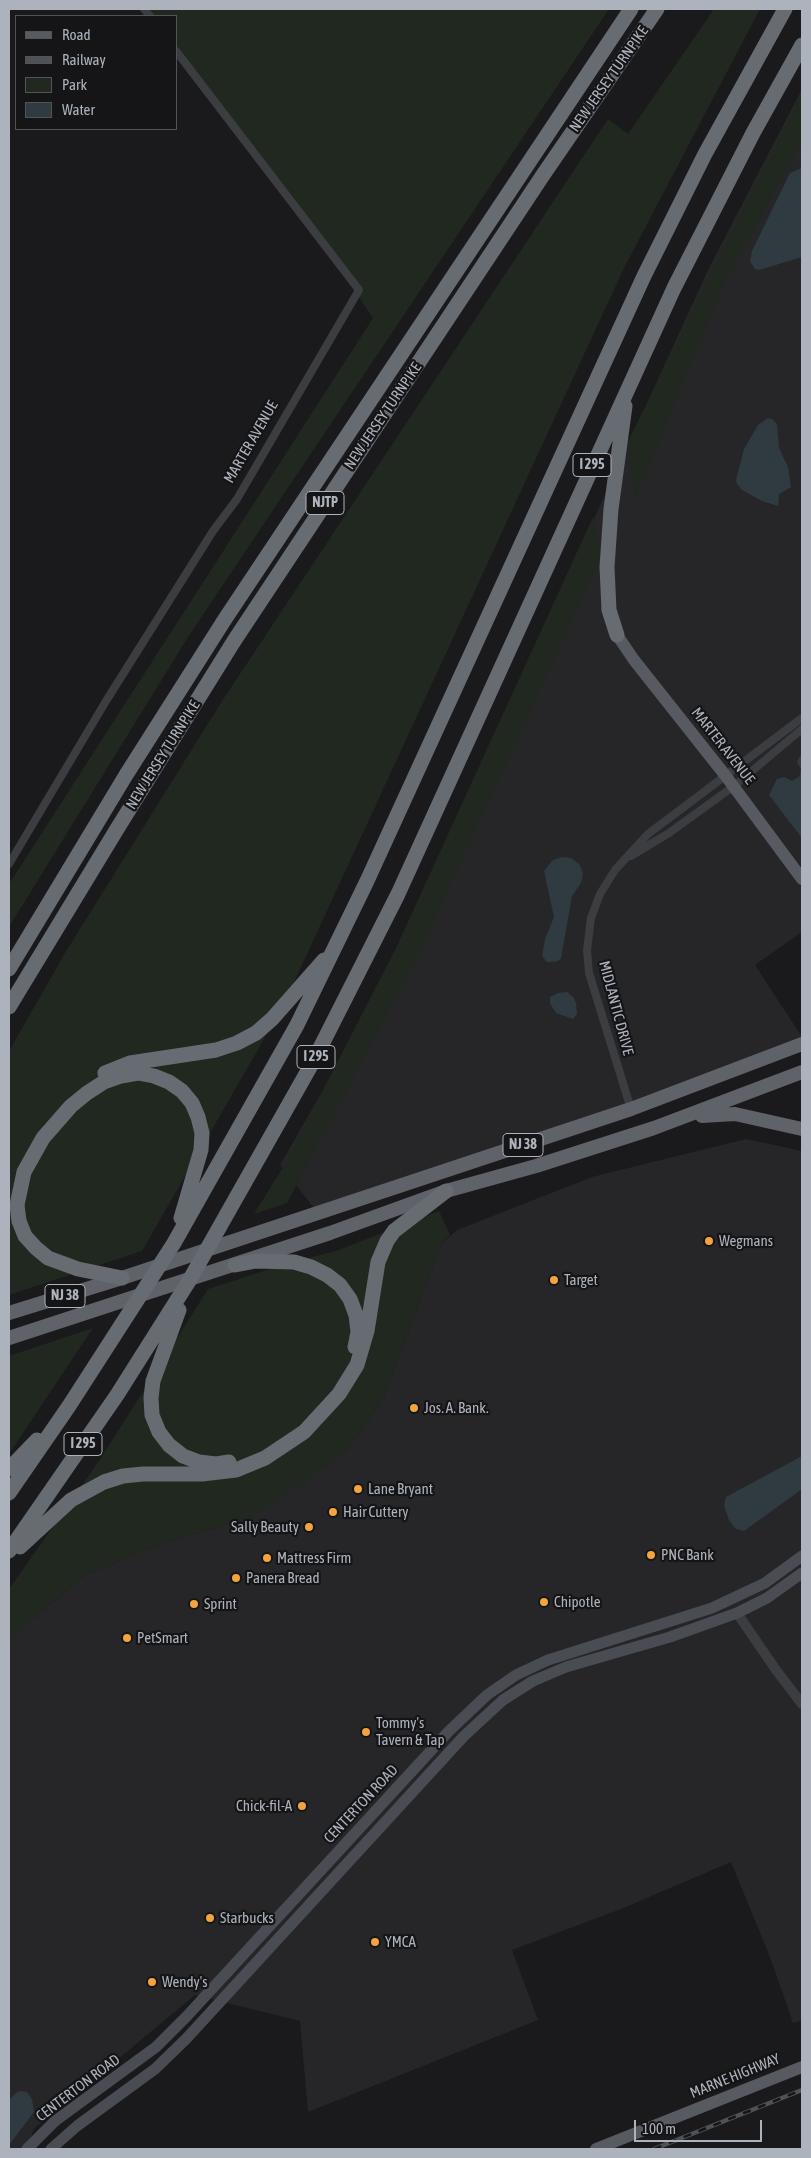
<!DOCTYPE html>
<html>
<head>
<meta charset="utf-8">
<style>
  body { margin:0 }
  #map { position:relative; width:811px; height:2158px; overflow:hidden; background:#1a1a1c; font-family:"Asap Condensed",sans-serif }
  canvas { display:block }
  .frame { position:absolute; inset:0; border:10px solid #adb3bc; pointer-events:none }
  .legend { position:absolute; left:15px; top:15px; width:162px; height:115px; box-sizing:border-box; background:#151517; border:1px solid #525459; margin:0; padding:6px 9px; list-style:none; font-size:15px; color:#adb3bc }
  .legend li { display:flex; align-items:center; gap:10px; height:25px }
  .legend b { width:25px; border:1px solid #525459 }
  .scale { position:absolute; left:634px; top:2120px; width:128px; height:22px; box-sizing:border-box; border:2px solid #adb3bc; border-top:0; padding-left:6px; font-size:15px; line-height:18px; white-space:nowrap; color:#adb3bc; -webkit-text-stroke:4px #151517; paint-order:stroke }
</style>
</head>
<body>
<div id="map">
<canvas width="811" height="2158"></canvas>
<div class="frame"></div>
<ul class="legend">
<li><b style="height:6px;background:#575a60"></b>Road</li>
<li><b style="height:6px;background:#4e5156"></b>Railway</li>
<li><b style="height:14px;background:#202820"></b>Park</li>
<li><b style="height:14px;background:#303b41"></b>Water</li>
</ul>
<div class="scale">100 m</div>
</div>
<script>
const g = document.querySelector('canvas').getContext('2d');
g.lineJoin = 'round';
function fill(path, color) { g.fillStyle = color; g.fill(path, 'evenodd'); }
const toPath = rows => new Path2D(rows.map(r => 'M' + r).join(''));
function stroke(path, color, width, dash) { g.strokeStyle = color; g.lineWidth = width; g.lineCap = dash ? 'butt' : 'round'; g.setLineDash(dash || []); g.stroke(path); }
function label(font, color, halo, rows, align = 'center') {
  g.font = font + ' "Asap Condensed",sans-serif'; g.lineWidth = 4.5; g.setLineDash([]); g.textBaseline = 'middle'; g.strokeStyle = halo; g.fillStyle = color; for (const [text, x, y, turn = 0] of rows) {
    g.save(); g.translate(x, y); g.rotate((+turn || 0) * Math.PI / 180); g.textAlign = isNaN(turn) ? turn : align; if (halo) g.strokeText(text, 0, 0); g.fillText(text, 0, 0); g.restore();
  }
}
fill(toPath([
  [802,89,802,932,755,965,802,1037,802,1044,318,1213,280,1165,335,1069,417,913,543,630,709,268],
  [746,1139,802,1151,802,2020,793,2023,770,1957,731,1862,621,1909,512,1950,538,2020,308,2112,300,2021,195,1995,34,2129,26,2149,9,2149,9,1639,85,1575,159,1544,219,1527,239,1519,241,1523,345,1452,383,1399,441,1244,457,1230,592,1177]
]), '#262629');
fill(toPath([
  [145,9,609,9,190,634,9,927,9,884,373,318,340,269,176,51,176,16,150,16],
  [714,9,760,9,624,268,283,1006,142,1251,9,1295,9,1051,65,953,222,701,608,119,628,134],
  [802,93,802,142,723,286,635,500,629,455,621,455],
  [593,517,602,555,417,958,287,1203,254,1214,285,1164,396,948],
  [439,1211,450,1235,441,1244,383,1399,345,1452,291,1491,241,1523,238,1519,219,1527,159,1544,85,1575,9,1639,9,1589,97,1464,208,1289,288,1263,336,1251],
  [93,1328,9,1454,9,1356]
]), '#202820');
fill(toPath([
  [802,168,802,257,759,270,755,269,750,261,752,251,790,173],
  [768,418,772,419,777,424,779,448,788,467,791,487,779,494,778,506,762,501,742,490,737,484,736,480,744,449,758,425],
  [802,752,802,838,769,795,777,779,784,777,792,781,800,776,801,769,797,762],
  [562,857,571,858,575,861,580,865,583,874,581,883,572,896,561,958,558,961,551,962,547,962,542,956,545,939,554,917,544,871,553,860],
  [567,992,574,998,576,1003,577,1014,573,1019,556,1013,550,1003,550,997,558,993],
  [802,1456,802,1489,744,1531,736,1529,729,1520,724,1506,726,1497],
  [22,2091,27,2092,32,2099,34,2112,9,2145,9,2100,17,2092]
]), '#303b41');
stroke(toPath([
  [144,9,150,16],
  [631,856,669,833,734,786,802,729],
  [9,864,106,701,213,531,237,499,359,290,176,51],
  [631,1109,589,973,587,950,591,918,600,894,615,870,648,834,802,718]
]), '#3b3d41', 8);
stroke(toPath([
  [737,1613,776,1670,802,1704]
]), '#3b3d41', 10);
stroke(toPath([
  [27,2149,55,2121,156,2047,187,2016,449,1731,487,1695,516,1675,548,1660,712,1608,765,1583,802,1556],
  [51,2149,77,2126,155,2069,186,2039,464,1736,503,1700,533,1681,566,1667,670,1637,737,1613,767,1598,802,1573]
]), '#494c52', 11);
stroke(toPath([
  [617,635,634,660,725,775,802,879],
  [596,2149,802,2067]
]), '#575a60', 12);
stroke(toPath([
  [702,1116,735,1114,802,1129],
  [9,1313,122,1278,631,1109,802,1044],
  [9,1338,330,1233,446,1191,536,1166,654,1128,802,1072]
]), '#5f6269', 14);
stroke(toPath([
  [617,635,609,610,607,567,611,509,625,406],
  [9,969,126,775,225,619,631,9],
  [9,1007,117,829,234,641,543,175,657,9],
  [105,1073,130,1063,216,1050,237,1043,256,1033,272,1019,324,960],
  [235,1265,256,1261,294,1262,311,1267,327,1275,340,1285,350,1299,356,1315,358,1332,355,1347],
  [122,1278,78,1269,48,1258,36,1248,25,1236,19,1221,17,1205,24,1172,43,1138,71,1106,87,1093,104,1082,121,1076,138,1073,154,1076,169,1082,182,1091,192,1103,198,1117,202,1133,201,1150,181,1218],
  [179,1310,153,1381,151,1398,152,1415,159,1432,169,1445,183,1456,199,1462,216,1464,229,1462],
  [9,1469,37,1440],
  [9,1493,69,1406,174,1243,297,1025,367,881,644,276,705,154,785,9],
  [20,1547,71,1500,104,1482,123,1476,143,1474,202,1474,236,1470,265,1458,304,1432,339,1394,357,1365,367,1331,378,1262,387,1241,394,1231,446,1191],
  [9,1551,117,1395,189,1281,314,1060,398,894,674,288,753,133,802,45]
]), '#676b72', 15);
const rail = toPath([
  [654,2149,802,2090]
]);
stroke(rail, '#4e5156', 4.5);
stroke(rail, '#151517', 2.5, [8]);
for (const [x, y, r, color] of [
  [709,1241,5,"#f3a53c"],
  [554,1280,5,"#f3a53c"],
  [414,1408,5,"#f3a53c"],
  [358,1489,5,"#f3a53c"],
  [333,1512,5,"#f3a53c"],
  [309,1527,5,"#f3a53c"],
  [651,1555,5,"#f3a53c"],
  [267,1558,5,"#f3a53c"],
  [236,1578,5,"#f3a53c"],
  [544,1602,5,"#f3a53c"],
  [194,1604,5,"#f3a53c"],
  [127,1638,5,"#f3a53c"],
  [366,1732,5,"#f3a53c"],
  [302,1806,5,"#f3a53c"],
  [210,1918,5,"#f3a53c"],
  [375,1942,5,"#f3a53c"],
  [152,1982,5,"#f3a53c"]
]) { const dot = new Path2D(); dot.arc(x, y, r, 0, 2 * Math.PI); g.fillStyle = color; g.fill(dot); stroke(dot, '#151517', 2); }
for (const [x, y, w] of [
  [592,465,38],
  [325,503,38],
  [316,1057,38],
  [523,1145,40],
  [65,1296,40],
  [83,1444,38]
]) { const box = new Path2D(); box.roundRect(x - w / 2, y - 11.5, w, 23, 4); g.fillStyle = '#151517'; g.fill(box); stroke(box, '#adb3bc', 1); }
label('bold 14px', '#adb3bc', null, [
  ["I 295",592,465],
  ["NJTP",325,503],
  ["I 295",316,1057],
  ["NJ 38",523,1145],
  ["NJ 38",65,1296],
  ["I 295",83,1444]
]);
label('15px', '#adb3bc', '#151517', [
  ["NEW JERSEY TURNPIKE",609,79,-55],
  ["NEW JERSEY TURNPIKE",383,416,-56],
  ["MARTER AVENUE",251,442,-60],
  ["MARTER AVENUE",723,746,52],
  ["NEW JERSEY TURNPIKE",163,755,-58],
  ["MIDLANTIC DRIVE",616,1008,75],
  ["CENTERTON ROAD",361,1804,-47],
  ["MARNE HIGHWAY",735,2076,-22],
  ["CENTERTON ROAD",78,2088,-37]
]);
label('15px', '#adb3bc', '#151517', [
  ["Wegmans",719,1241],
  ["Target",564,1280],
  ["Jos. A. Bank.",424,1408],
  ["Lane Bryant",368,1489],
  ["Hair Cuttery",343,1512],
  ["Sally Beauty",299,1527,"right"],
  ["PNC Bank",661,1555],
  ["Mattress Firm",277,1558],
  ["Panera Bread",246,1578],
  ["Chipotle",554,1602],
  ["Sprint",204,1604],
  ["PetSmart",137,1638],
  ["Tommy's",376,1723],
  ["Tavern & Tap",376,1740],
  ["Chick-fil-A",292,1806,"right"],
  ["Starbucks",220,1918],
  ["YMCA",385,1942],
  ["Wendy's",162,1982]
], 'left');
</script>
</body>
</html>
